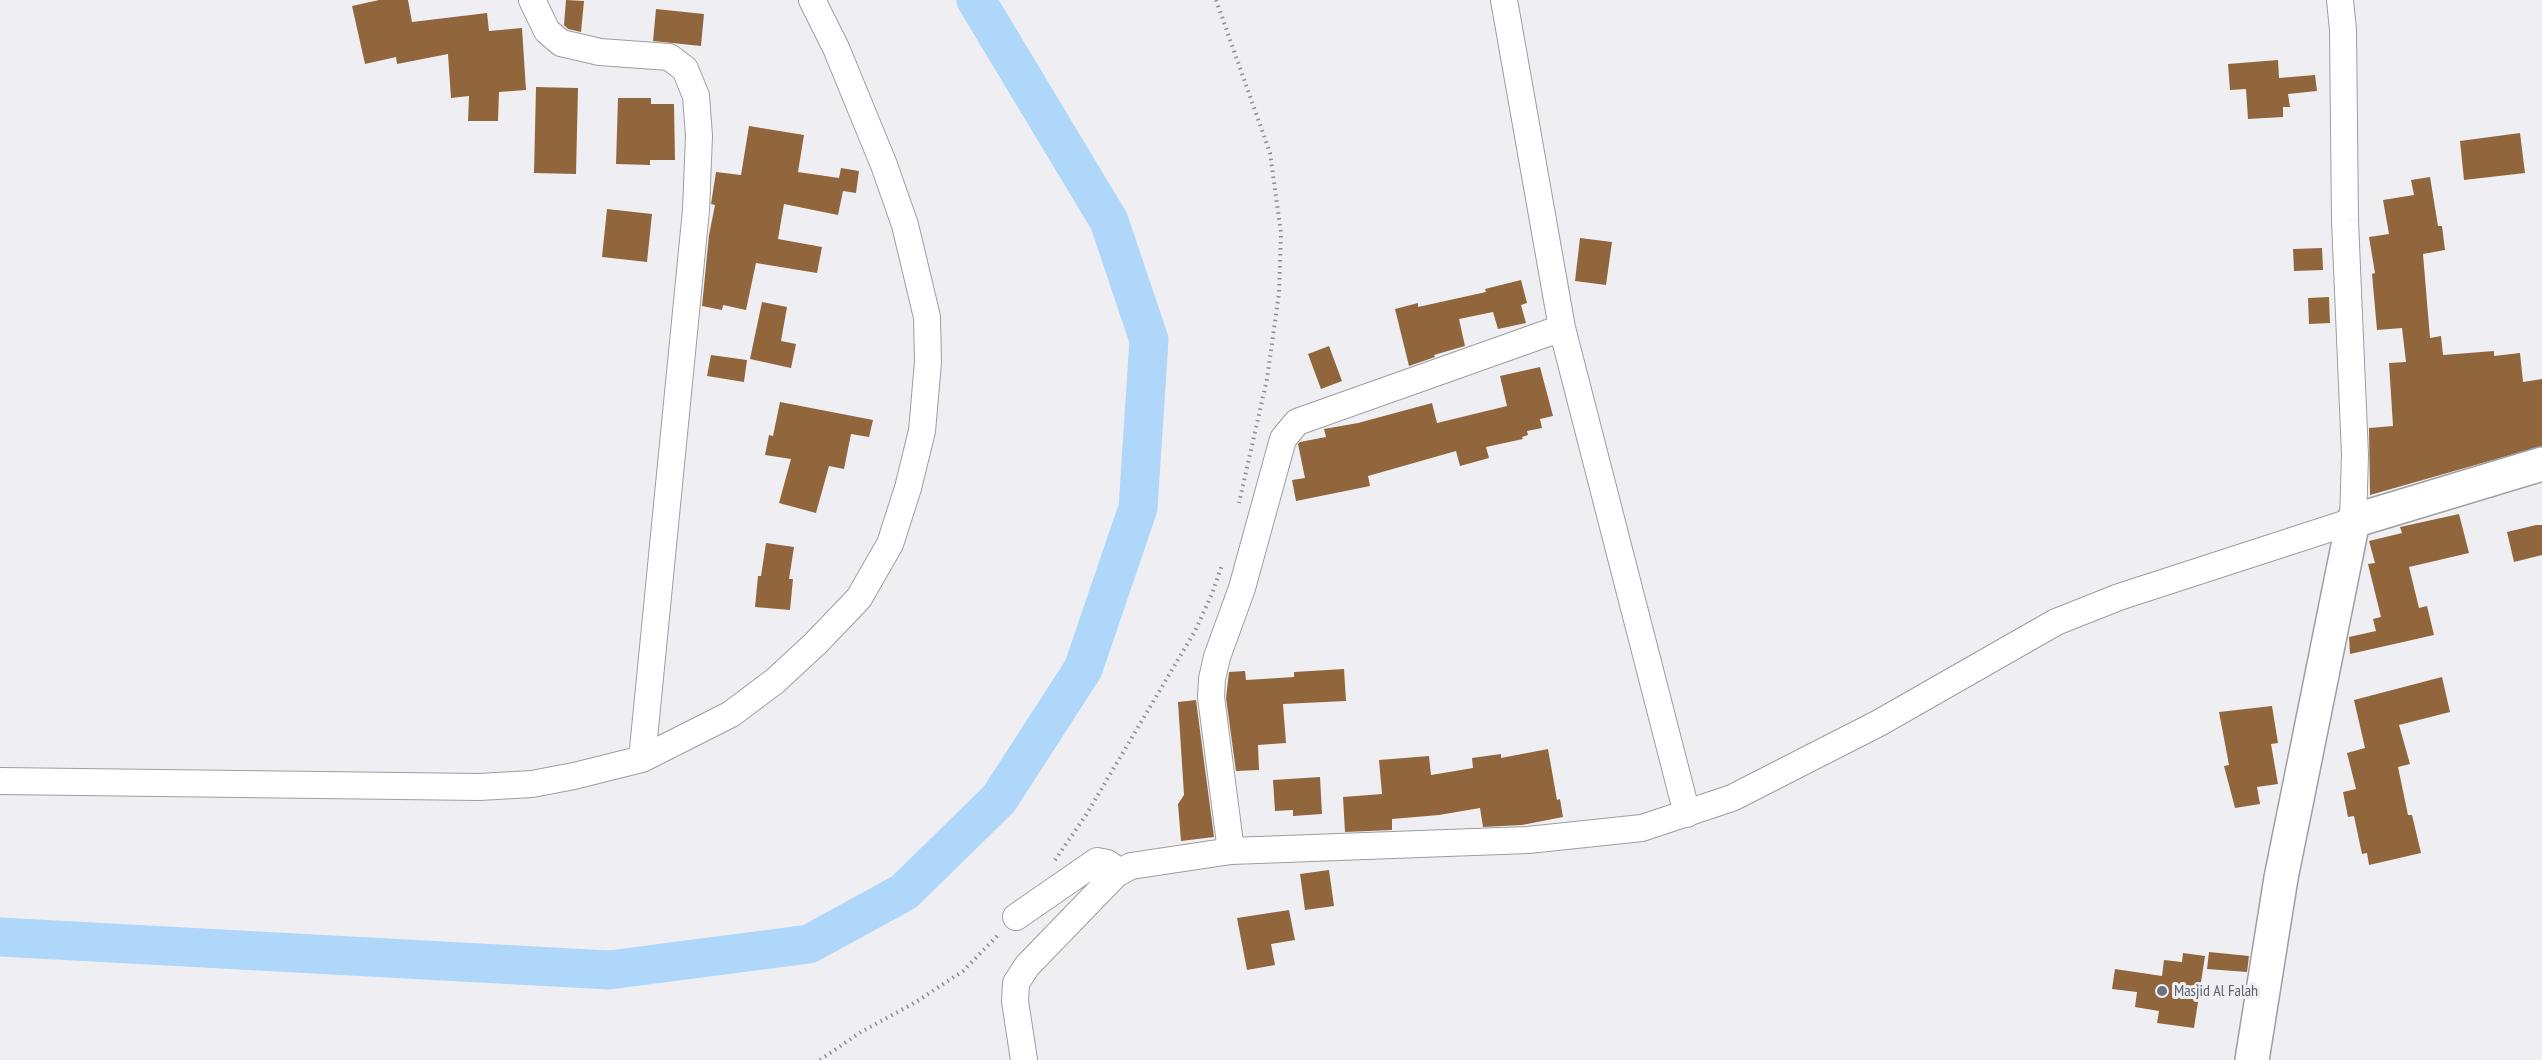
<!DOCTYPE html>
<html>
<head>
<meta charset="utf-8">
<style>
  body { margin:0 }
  canvas { display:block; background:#efeff3 }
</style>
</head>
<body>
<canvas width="2542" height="1060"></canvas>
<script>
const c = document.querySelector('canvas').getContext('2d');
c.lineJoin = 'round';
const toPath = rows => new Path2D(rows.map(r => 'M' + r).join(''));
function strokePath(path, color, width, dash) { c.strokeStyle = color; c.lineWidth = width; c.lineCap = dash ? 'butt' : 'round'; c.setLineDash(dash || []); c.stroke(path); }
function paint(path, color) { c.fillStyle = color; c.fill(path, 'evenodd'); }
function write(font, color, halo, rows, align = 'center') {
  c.font = font + ' "PT Sans Narrow",sans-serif'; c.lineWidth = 6; c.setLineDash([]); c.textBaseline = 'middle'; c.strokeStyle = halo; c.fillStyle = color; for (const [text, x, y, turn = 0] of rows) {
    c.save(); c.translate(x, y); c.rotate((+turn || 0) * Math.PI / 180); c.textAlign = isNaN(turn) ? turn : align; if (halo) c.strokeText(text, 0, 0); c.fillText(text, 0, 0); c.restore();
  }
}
const river = toPath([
  [0,937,609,970,809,944,904,892,999,799,1083,669,1138,508,1149,340,1109,221,976,0]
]);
const building = toPath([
  [379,0,408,0,412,22,487,13,489,31,522,28,526,90,499,92,498,121,468,121,469,96,451,98,448,54,397,64,396,57,365,64,352,6],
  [566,0,584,1,581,32,568,29,564,25],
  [656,9,704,14,701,46,653,41],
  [2278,60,2279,78,2315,75,2317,91,2288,94,2290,107,2283,107,2283,117,2248,119,2246,89,2230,90,2228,64],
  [536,87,578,88,576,174,534,173],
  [618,98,651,98,651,104,674,104,675,160,650,160,650,165,616,164],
  [749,126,804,135,798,172,839,178,841,168,859,171,856,193,843,191,838,215,784,204,778,239,822,247,817,273,756,263,746,310,723,305,722,310,702,306,709,235,715,205,711,204,716,172,741,175],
  [2520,133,2525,173,2464,180,2460,141],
  [2430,177,2438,226,2442,226,2445,250,2423,254,2430,338,2441,336,2443,355,2494,351,2494,356,2520,353,2523,382,2542,379,2542,446,2370,495,2369,428,2393,426,2389,363,2406,362,2402,328,2377,330,2372,274,2375,273,2369,237,2389,234,2383,200,2414,195,2411,180],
  [607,209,652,214,647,262,602,257],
  [1580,238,1612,242,1606,285,1575,281],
  [2322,248,2323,270,2294,271,2293,249],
  [1521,280,1527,303,1521,305,1526,323,1498,329,1493,312,1459,319,1465,346,1434,355,1435,357,1409,366,1395,309,1418,303,1418,307,1486,292,1485,289],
  [2329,297,2330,323,2309,324,2308,298],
  [762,302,787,307,781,341,796,344,791,368,750,359],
  [1329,346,1342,381,1321,389,1308,354],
  [711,355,747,360,744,382,707,376],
  [1540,367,1553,416,1540,419,1542,428,1527,431,1528,435,1522,437,1523,439,1486,447,1489,458,1460,466,1456,451,1368,476,1370,486,1296,501,1292,480,1305,478,1298,444,1300,442,1326,437,1324,429,1358,423,1432,403,1437,423,1507,406,1500,376],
  [780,402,873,420,869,437,851,434,844,469,829,466,816,513,779,503,791,459,765,455,769,435,773,436],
  [2459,514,2469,553,2409,567,2419,608,2427,606,2434,635,2350,654,2349,637,2376,631,2373,619,2381,617,2368,564,2375,563,2369,541,2402,533,2400,527],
  [2536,525,2542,525,2542,555,2514,562,2507,532],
  [766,543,794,547,789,579,793,579,790,610,755,607,758,576,761,576],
  [1344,669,1346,701,1283,704,1286,743,1258,745,1259,770,1236,771,1226,698,1229,672,1245,671,1246,680,1294,677,1294,672],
  [2442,677,2450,712,2399,725,2410,764,2398,767,2408,815,2412,815,2421,853,2369,865,2367,853,2362,854,2354,816,2348,817,2343,792,2356,789,2347,753,2365,748,2354,700],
  [1196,700,1214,837,1181,841,1178,804,1184,795,1178,702],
  [2272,706,2278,743,2271,744,2278,784,2257,787,2260,804,2235,808,2224,766,2229,765,2219,712],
  [1548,749,1557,800,1560,799,1563,817,1522,825,1483,827,1480,808,1439,815,1392,819,1392,830,1345,832,1343,797,1382,794,1379,760,1429,756,1431,775,1473,768,1472,758,1501,754,1501,758],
  [1320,777,1322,814,1293,816,1293,810,1275,811,1273,780],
  [1329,870,1334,906,1305,910,1300,874],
  [1289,910,1295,940,1271,944,1275,965,1247,970,1237,918],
  [2209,952,2249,956,2247,972,2207,969],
  [2183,953,2205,956,2194,1028,2157,1023,2159,1011,2135,1007,2137,992,2112,989,2115,969,2162,976,2164,960,2182,962]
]);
const path = toPath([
  [1216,0,1270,153,1281,233,1279,293,1267,379,1239,503],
  [1055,860,1086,815,1195,631,1211,596,1222,565],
  [820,1060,861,1032,916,1002,963,971,1000,933]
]);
const minor = toPath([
  [532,0,547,31,561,43,600,52,669,57,685,69,696,96,699,136,696,210,642,759],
  [1504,0,1562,328,1687,814],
  [0,781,479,787,532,784,574,776,642,759,731,714,775,681,816,643,859,598,890,544,908,488,922,431,928,362,927,317,905,225,884,165,836,48,812,0],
  [1231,851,1211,697,1212,679,1217,657,1242,588,1283,439,1297,422,1562,328],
  [1016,917,1097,861,1107,863,1113,867,1116,874],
  [1024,1060,1015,1001,1016,983,1027,966,1116,874,1131,866,1231,851,1528,840,1642,828,1732,798,1879,723,2056,622,2119,597,2353,521,2355,455,2345,221,2343,30,2340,0]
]);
const tertiary = toPath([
  [2252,1060,2281,878,2353,521,2542,464]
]);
const markers = [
  [2162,991,6,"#6b7280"]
];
const worshipNames = [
  ["Masjid Al Falah",2174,991]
];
strokePath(river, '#afd7fa', 39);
paint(building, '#92663c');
strokePath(minor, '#9e9ea1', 28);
strokePath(tertiary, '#9e9ea1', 36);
strokePath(path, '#8e8e91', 4, [1.5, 4.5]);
strokePath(minor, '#fff', 26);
strokePath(tertiary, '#fff', 33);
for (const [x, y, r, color] of markers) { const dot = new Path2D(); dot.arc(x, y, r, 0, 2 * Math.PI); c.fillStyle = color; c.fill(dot); strokePath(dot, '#efeff3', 2); }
write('16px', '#5b616d', '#efeff3', worshipNames, 'left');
</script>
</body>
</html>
